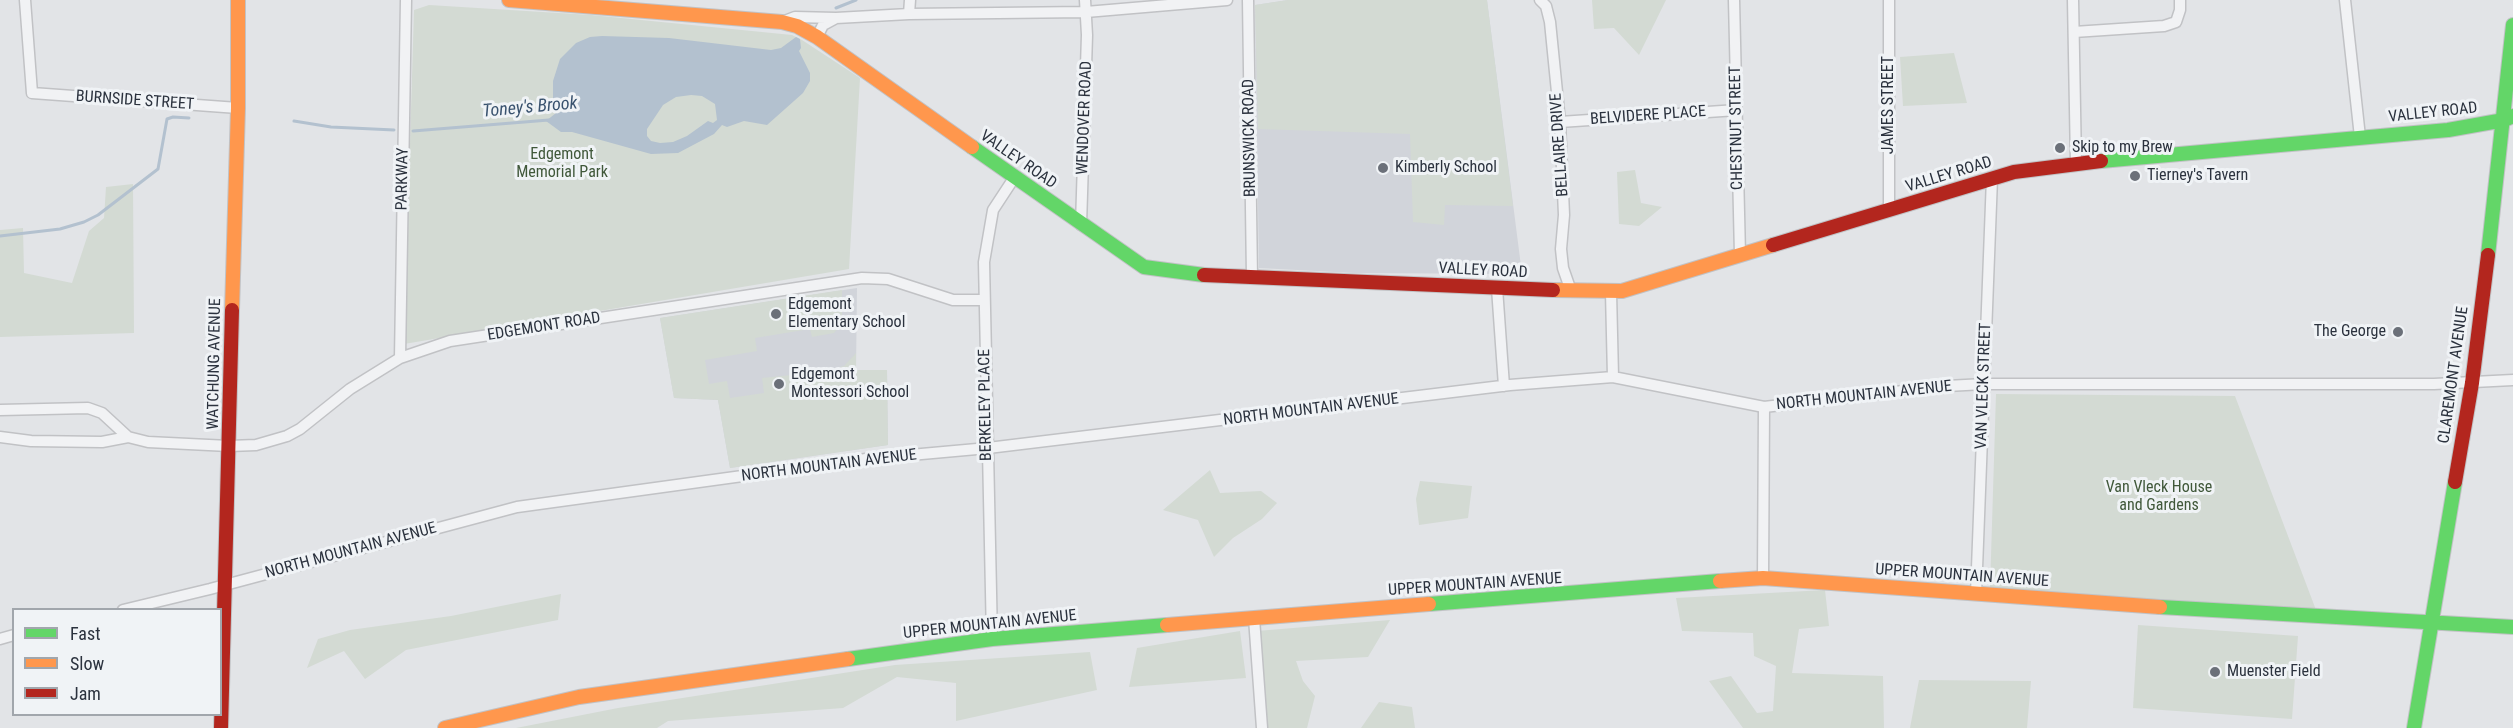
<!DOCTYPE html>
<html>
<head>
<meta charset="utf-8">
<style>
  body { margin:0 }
  #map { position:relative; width:2513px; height:728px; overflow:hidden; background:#e2e4e7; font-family:"Roboto Condensed",sans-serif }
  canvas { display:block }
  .legend { position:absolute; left:12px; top:608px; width:210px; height:108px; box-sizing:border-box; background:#f0f3f6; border:2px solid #a1a6ac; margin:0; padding:8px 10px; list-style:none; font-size:18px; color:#2b323e }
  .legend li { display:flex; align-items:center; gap:12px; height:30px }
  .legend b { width:30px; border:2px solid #a1a6ac }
</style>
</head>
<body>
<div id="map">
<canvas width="2513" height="728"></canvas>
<ul class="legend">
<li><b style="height:8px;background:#63d668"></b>Fast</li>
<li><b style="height:8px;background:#ff974d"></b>Slow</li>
<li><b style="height:8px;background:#b3261e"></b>Jam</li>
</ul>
</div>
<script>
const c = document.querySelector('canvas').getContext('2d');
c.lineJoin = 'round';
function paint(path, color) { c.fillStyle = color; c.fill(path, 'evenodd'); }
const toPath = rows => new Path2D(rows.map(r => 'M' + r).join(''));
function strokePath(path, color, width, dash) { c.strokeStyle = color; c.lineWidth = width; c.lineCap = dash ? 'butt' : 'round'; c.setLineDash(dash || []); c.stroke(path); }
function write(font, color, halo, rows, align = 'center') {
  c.font = font + ' "Roboto Condensed",sans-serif'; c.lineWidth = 6; c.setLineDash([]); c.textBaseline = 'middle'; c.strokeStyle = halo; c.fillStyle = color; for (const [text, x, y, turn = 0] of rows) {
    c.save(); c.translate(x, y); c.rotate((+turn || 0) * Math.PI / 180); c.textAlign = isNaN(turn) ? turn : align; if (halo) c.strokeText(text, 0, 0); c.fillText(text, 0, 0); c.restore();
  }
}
const built = toPath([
  [1288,0,1487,0,1522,274,1354,273,1259,268,1255,5],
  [857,288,856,370,887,370,888,445,730,468,718,400,674,398,660,318]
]);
const green = toPath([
  [1288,0,1487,0,1513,206,1445,205,1444,225,1413,222,1410,134,1258,129,1255,5],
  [1592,0,1666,0,1639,55,1614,28,1594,29],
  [429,5,591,15,792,35,802,40,860,78,849,269,404,344,414,10],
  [1954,53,1967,103,1903,106,1900,57],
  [1635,170,1641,203,1662,207,1639,226,1619,224,1617,172],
  [133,184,134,333,0,337,0,230,23,228,24,273,72,283,89,231,104,218,106,187],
  [842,290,842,324,834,333,812,337,810,329,755,338,757,351,705,360,709,384,727,381,730,398,764,393,762,378,820,372,844,366,856,353,856,370,887,370,888,445,730,468,718,400,674,398,660,318],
  [1996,394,2235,396,2316,610,1990,589],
  [1210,470,1220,493,1261,491,1277,503,1262,519,1233,538,1214,557,1198,520,1163,510],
  [1420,481,1472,486,1468,518,1419,525,1416,499],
  [1825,590,1829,626,1799,629,1792,673,1883,676,1884,728,1743,728,1709,681,1731,676,1757,713,1773,711,1776,666,1754,656,1753,633,1682,631,1676,598],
  [561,594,558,620,406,650,365,679,344,651,307,668,318,639,350,630,451,616],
  [1390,620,1368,657,1296,661,1303,681,1315,696,1307,728,1268,728,1257,631],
  [2138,625,2298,636,2292,719,2133,708],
  [1240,631,1246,678,1129,687,1137,648],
  [1090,652,1097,690,956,721,956,683,897,677,843,708,668,721,657,728,516,728,618,708,895,665],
  [1919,680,2031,681,2027,728,1910,728],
  [1379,702,1412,707,1415,728,1361,728]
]);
const water = toPath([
  [602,36,669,38,771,50,781,48,796,37,800,39,801,48,799,51,810,73,810,81,803,93,767,125,744,121,727,127,722,125,714,134,678,153,651,154,572,132,561,132,546,121,556,113,553,100,553,81,560,59,576,43,590,37],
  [691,95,702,96,715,104,717,120,713,123,708,121,687,136,673,142,660,143,651,141,647,136,647,129,663,105,676,97]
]);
const stream = toPath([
  [836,8,856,0],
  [294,121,331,127,394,130],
  [413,131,549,120],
  [0,236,60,229,84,222,98,215,158,169,167,119,173,117,189,118]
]);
const street = toPath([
  [25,0,32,93,238,108],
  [1248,0,1252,277],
  [1540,0,1546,6,1550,22,1560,122,1564,215,1561,249,1563,268,1571,291],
  [1734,0,1740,255],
  [1889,0,1889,211],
  [2073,0,2076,163],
  [2345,0,2360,137],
  [909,14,910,0],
  [782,22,795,17,836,18,909,14,1086,12,1227,0],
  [2074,32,2164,26,2176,22,2180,10,2180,0],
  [817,37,823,25,836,18],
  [1560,122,1737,110],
  [1081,225,1087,35,1085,0],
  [1497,288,1504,386],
  [1611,292,1613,377],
  [400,358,406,0],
  [0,410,88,408,102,413,128,437],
  [0,437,31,441,102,442,128,437,148,442,229,446,256,445,287,436,300,429,350,389,400,358,450,341,862,278,888,279,953,300,984,300],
  [1763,578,1764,407],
  [1976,594,1992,178],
  [123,610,210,589,517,507,866,459,988,448,1510,385,1613,377,1764,407,1947,386,1984,384,2434,384,2513,380],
  [1254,618,1262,728],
  [0,639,14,635],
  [992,639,984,262,993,210,1014,178]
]);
const fast = toPath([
  [972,147,1144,267,1204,275],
  [2101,161,2448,130,2504,120,2513,116],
  [2488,255,2513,25],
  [1429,604,1720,581],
  [2160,607,2513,627],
  [848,659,992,639,1167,625],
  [2414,728,2455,482]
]);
const slow = toPath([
  [509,0,782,22,797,26,817,37,972,147],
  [1553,290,1622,291,1773,245],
  [232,310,238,108,238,0],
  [1720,581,1763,578,2160,607],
  [1167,625,1429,604],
  [445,728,579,697,848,659]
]);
const jam = toPath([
  [1773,245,2014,172,2101,161],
  [1204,275,1553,290],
  [2455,482,2472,383,2488,255],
  [221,728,232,310]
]);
const markers = [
  [2060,148,6,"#6b7079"],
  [1383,168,6,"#6b7079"],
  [2135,176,6,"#6b7079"],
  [776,314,6,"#6b7079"],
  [2398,332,6,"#6b7079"],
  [779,384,6,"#6b7079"],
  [2215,672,6,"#6b7079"]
];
const streetNames = [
  ["BURNSIDE STREET",135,101,4],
  ["JAMES STREET",1889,105,-90],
  ["VALLEY ROAD",2433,113,-6],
  ["BELVIDERE PLACE",1648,116,-4],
  ["WENDOVER ROAD",1085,118,-88],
  ["CHESTNUT STREET",1737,128,-91],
  ["BRUNSWICK ROAD",1250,138,-91],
  ["BELLAIRE DRIVE",1560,145,-94],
  ["VALLEY ROAD",1018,160,35],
  ["VALLEY ROAD",1949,175,-17],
  ["PARKWAY",403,179,-89],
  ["VALLEY ROAD",1483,271,3],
  ["EDGEMONT ROAD",544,327,-9],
  ["WATCHUNG AVENUE",215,364,-89],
  ["CLAREMONT AVENUE",2454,375,-82],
  ["VAN VLECK STREET",1984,386,-88],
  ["NORTH MOUNTAIN AVENUE",1864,396,-6],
  ["BERKELEY PLACE",986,405,-91],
  ["NORTH MOUNTAIN AVENUE",1311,410,-7],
  ["NORTH MOUNTAIN AVENUE",829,466,-7],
  ["NORTH MOUNTAIN AVENUE",351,551,-15],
  ["UPPER MOUNTAIN AVENUE",1962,576,4],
  ["UPPER MOUNTAIN AVENUE",1475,585,-4],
  ["UPPER MOUNTAIN AVENUE",990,625,-6]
];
const poiNames = [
  ["Skip to my Brew",2072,148],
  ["Kimberly School",1395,168],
  ["Tierney's Tavern",2147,176],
  ["Edgemont",788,305],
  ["Elementary School",788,323],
  ["The George",2386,332,"right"],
  ["Edgemont",791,375],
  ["Montessori School",791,393],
  ["Muenster Field",2227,672]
];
const parkNames = [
  ["Edgemont",562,155],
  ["Memorial Park",562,173],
  ["Van Vleck House",2159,488],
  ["and Gardens",2159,506]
];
const waterNames = [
  ["Toney's Brook",530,108,-5]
];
paint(built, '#d1d4da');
paint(green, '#d3dad3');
paint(water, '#b3c1cf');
strokePath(stream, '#b3c1cf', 3);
strokePath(street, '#c1c2c5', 13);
strokePath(fast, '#c1c2c5', 16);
strokePath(slow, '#c1c2c5', 16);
strokePath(jam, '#c1c2c5', 16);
strokePath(street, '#f1f2f4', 10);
strokePath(fast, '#63d668', 14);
strokePath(slow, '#ff974d', 14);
strokePath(jam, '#b3261e', 14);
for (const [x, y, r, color] of markers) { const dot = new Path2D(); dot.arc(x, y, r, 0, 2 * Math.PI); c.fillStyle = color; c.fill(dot); strokePath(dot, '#f0f3f6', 2); }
write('16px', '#2b323e', '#f0f3f6', streetNames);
write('16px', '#2b323e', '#f0f3f6', poiNames, 'left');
write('16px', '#40583a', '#f0f3f6', parkNames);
write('italic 18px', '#39526e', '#f0f3f6', waterNames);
</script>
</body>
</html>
